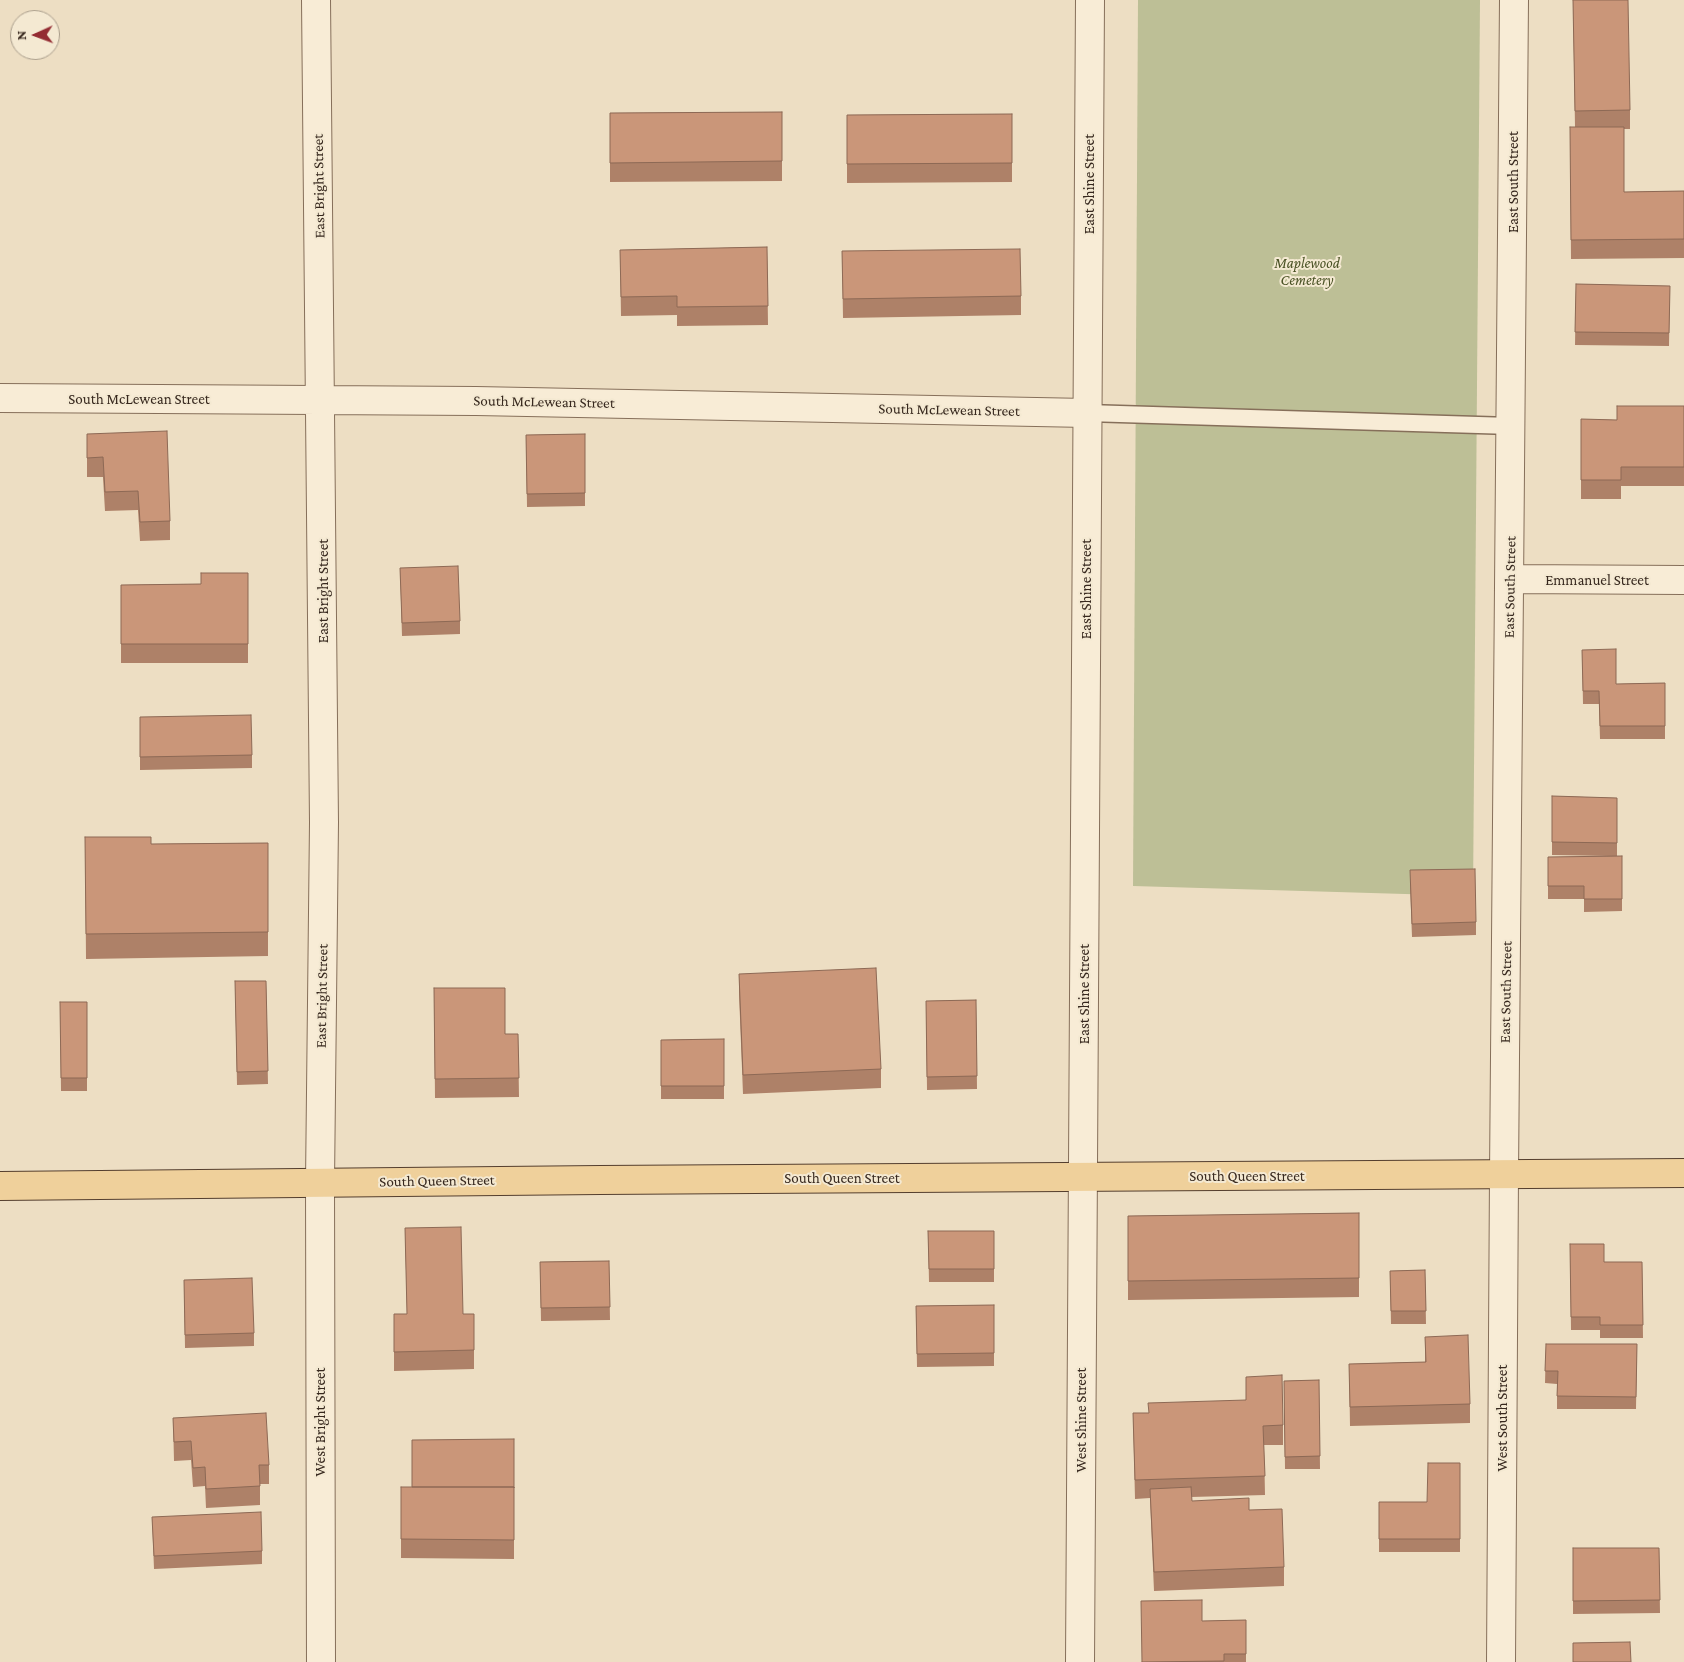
<!DOCTYPE html>
<html>
<head>
<meta charset="utf-8">
<style>
  body { margin:0 }
  #map { position:relative; width:1684px; height:1662px; overflow:hidden; background:#eddec3; font-family:"Crimson Pro",serif }
  canvas { display:block }
  .north { position:absolute; left:10px; top:10px; width:50px; height:50px; box-sizing:border-box; background:#f4e9d2; border:1px solid #a89c8a; border-radius:50%; rotate:268deg; font-size:14px; font-weight:700; line-height:20px; text-align:center; color:#37281e }
  .north::after { content:''; display:block; margin:auto; width:18px; height:22px; background:#942c32; clip-path:polygon(50% 0,100% 100%,50% 72%,0 100%) }
</style>
</head>
<body>
<div id="map">
<canvas width="1684" height="1662"></canvas>
<div class="north">N</div>
</div>
<script>
const c = document.querySelector('canvas').getContext('2d');
c.lineJoin = 'round';
function paint(path, color) { c.fillStyle = color; c.fill(path, 'evenodd'); }
const toPath = rows => new Path2D(rows.map(r => 'M' + r).join(''));
function strokePath(path, color, width, dash) { c.strokeStyle = color; c.lineWidth = width; c.lineCap = dash ? 'butt' : 'round'; c.setLineDash(dash || []); c.stroke(path); }
function write(font, color, halo, rows, align = 'center') {
  c.font = font + ' "Crimson Pro",serif'; c.lineWidth = 4; c.setLineDash([]); c.textBaseline = 'middle'; c.strokeStyle = halo; c.fillStyle = color; for (const [text, x, y, turn = 0] of rows) {
    c.save(); c.translate(x, y); c.rotate((+turn || 0) * Math.PI / 180); c.textAlign = isNaN(turn) ? turn : align; if (halo) c.strokeText(text, 0, 0); c.fillText(text, 0, 0); c.restore();
  }
}
const cemetery = toPath([
  [1138,0,1480,0,1473,896,1133,886]
]);
const lane = toPath([
  [1087,413,1511,426]
]);
const street = toPath([
  [316,0,324,822,320,1182,321,1662],
  [0,398,476,401,1087,413],
  [1510,579,1684,580],
  [1080,1662,1090,0],
  [1501,1662,1504,1174,1514,0]
]);
const primary = toPath([
  [0,1186,600,1180,1684,1173]
]);
const wall = toPath([
  [1573,0,1630,110,1630,129,1624,129,1624,192,1684,191,1684,258,1571,259,1570,127,1575,127],
  [782,112,782,181,610,182,610,113],
  [1012,114,1012,182,847,183,847,115],
  [767,247,768,325,677,326,677,315,621,316,620,250],
  [842,251,1021,296,1021,315,843,318],
  [1576,284,1670,286,1669,346,1575,345],
  [1684,406,1684,486,1621,486,1621,499,1581,499,1581,419,1617,420],
  [87,434,170,521,170,540,140,541,138,510,105,511,103,477,87,477],
  [585,434,585,506,527,507,526,435],
  [400,568,460,621,460,634,402,636],
  [248,573,248,663,121,663,121,585,201,584],
  [1582,650,1616,684,1665,683,1665,739,1600,739,1599,704,1583,704],
  [140,717,252,755,252,768,140,770],
  [1552,796,1617,798,1617,856,1622,856,1622,911,1584,912,1584,899,1548,899,1548,857,1608,856,1552,855],
  [85,837,151,844,268,843,268,956,86,959],
  [1410,883,1476,922,1476,935,1412,937],
  [739,974,881,1069,881,1088,743,1094,739,993],
  [235,981,266,981,268,1084,237,1085],
  [434,988,505,1034,518,1034,519,1097,435,1098],
  [976,1000,977,1089,927,1090,926,1001],
  [60,1002,87,1002,87,1091,61,1091],
  [724,1039,724,1099,661,1099,661,1040],
  [1359,1213,1359,1297,1128,1300,1128,1216],
  [405,1228,463,1314,474,1314,474,1369,394,1371,394,1314,407,1314],
  [928,1231,994,1231,994,1282,929,1282],
  [1570,1244,1604,1262,1642,1262,1643,1338,1600,1338,1600,1330,1571,1330],
  [609,1261,610,1320,541,1321,540,1262],
  [1425,1270,1426,1324,1391,1324,1390,1271],
  [184,1280,254,1333,254,1346,185,1348],
  [994,1305,994,1366,917,1367,916,1306],
  [1425,1337,1470,1404,1470,1423,1350,1426,1349,1364,1425,1362],
  [1546,1344,1637,1344,1636,1409,1557,1409,1557,1384,1545,1383],
  [1319,1380,1320,1469,1285,1469,1284,1381],
  [1133,1413,1283,1425,1283,1445,1264,1445,1265,1495,1191,1497,1192,1501,1249,1510,1284,1567,1284,1586,1154,1591,1150,1498,1135,1499],
  [173,1418,269,1465,269,1484,260,1484,260,1505,206,1508,205,1486,193,1487,191,1460,174,1461],
  [514,1439,514,1559,401,1558,401,1487,412,1487],
  [1460,1463,1460,1552,1379,1552,1379,1502,1427,1502],
  [152,1517,262,1551,262,1564,154,1569],
  [1573,1548,1659,1548,1660,1613,1573,1614],
  [1246,1620,1246,1662,1141,1662,1202,1621]
]);
const building = toPath([
  [1573,0,1628,0,1630,110,1575,111,1573,0],
  [782,112,782,161,610,163,610,113,782,112],
  [1012,114,1012,163,847,164,847,115,1012,114],
  [1570,127,1624,127,1624,192,1684,191,1684,239,1571,240,1570,127],
  [767,247,768,306,677,307,677,296,621,297,620,250,767,247],
  [1020,249,1021,296,843,299,842,251,1020,249],
  [1576,284,1670,286,1669,333,1575,332,1576,284],
  [1617,406,1684,406,1684,467,1621,467,1621,480,1581,480,1581,419,1617,420,1617,406],
  [167,431,170,521,140,522,138,491,105,492,103,457,87,458,87,434,167,431],
  [585,434,585,493,527,494,526,435,585,434],
  [458,566,460,621,402,623,400,568,458,566],
  [201,573,248,573,248,644,121,644,121,585,201,584,201,573],
  [1616,649,1616,684,1665,683,1665,726,1600,726,1599,691,1583,691,1582,650,1616,649],
  [251,715,252,755,140,757,140,717,251,715],
  [1552,796,1617,798,1617,843,1552,842,1552,796],
  [85,837,151,837,151,844,268,843,268,932,86,934,85,837],
  [1622,856,1622,899,1584,899,1584,886,1548,886,1548,857,1622,856],
  [1475,869,1476,922,1412,924,1410,870,1475,869],
  [876,968,881,1069,743,1075,739,974,876,968],
  [235,981,266,981,268,1071,237,1072,235,981],
  [434,988,505,988,505,1034,518,1034,519,1078,435,1079,434,988],
  [976,1000,977,1076,927,1077,926,1001,976,1000],
  [60,1002,87,1002,87,1078,61,1078,60,1002],
  [724,1039,724,1086,661,1086,661,1040,724,1039],
  [1359,1213,1359,1278,1128,1281,1128,1216,1359,1213],
  [461,1227,463,1314,474,1314,474,1350,394,1352,394,1314,407,1314,405,1228,461,1227],
  [928,1231,994,1231,994,1269,929,1269,928,1231],
  [1570,1244,1604,1244,1604,1262,1642,1262,1643,1325,1600,1325,1600,1317,1571,1317,1570,1244],
  [609,1261,610,1307,541,1308,540,1262,609,1261],
  [1425,1270,1426,1311,1391,1311,1390,1271,1425,1270],
  [252,1278,254,1333,185,1335,184,1280,252,1278],
  [994,1305,994,1353,917,1354,916,1306,994,1305],
  [1468,1335,1470,1404,1350,1407,1349,1364,1426,1362,1425,1337,1468,1335],
  [1546,1344,1637,1344,1636,1397,1557,1396,1558,1371,1545,1371,1546,1344],
  [1282,1375,1283,1425,1263,1426,1265,1476,1135,1480,1133,1413,1149,1413,1148,1403,1246,1400,1246,1377,1282,1375],
  [1319,1380,1320,1456,1285,1457,1284,1381,1319,1380],
  [266,1413,269,1465,259,1465,260,1486,206,1489,205,1467,193,1468,191,1441,174,1442,173,1418,266,1413],
  [514,1439,514,1488,514,1487,412,1487,412,1440,514,1439],
  [1428,1463,1460,1463,1460,1539,1379,1539,1379,1502,1427,1502,1428,1463],
  [401,1487,514,1487,514,1540,401,1539,401,1487],
  [1191,1487,1192,1501,1249,1498,1249,1510,1282,1509,1284,1567,1154,1572,1150,1489,1191,1487],
  [261,1512,262,1551,154,1556,152,1517,261,1512],
  [1573,1548,1659,1548,1660,1600,1573,1601,1573,1548],
  [1202,1600,1202,1621,1246,1620,1246,1654,1224,1654,1224,1661,1142,1662,1141,1601,1202,1600],
  [1630,1642,1631,1662,1573,1662,1573,1643,1630,1642]
]);
const streetNames = [
  ["East South Street",1513,182,-90],
  ["East Shine Street",1089,184,-90],
  ["East Bright Street",319,186,-91],
  ["South McLewean Street",139,399],
  ["South McLewean Street",544,402,1],
  ["South McLewean Street",949,410,1],
  ["Emmanuel Street",1597,580],
  ["East South Street",1510,587,-89],
  ["East Shine Street",1086,589,-90],
  ["East Bright Street",323,591,-90],
  ["East South Street",1506,992,-89],
  ["East Shine Street",1084,994,-90],
  ["East Bright Street",322,996,-89],
  ["South Queen Street",1247,1176],
  ["South Queen Street",842,1178],
  ["South Queen Street",437,1181,-1],
  ["West South Street",1502,1418,-90],
  ["West Shine Street",1081,1420,-90],
  ["West Bright Street",320,1422,-90]
];
const parkNames = [
  ["Maplewood",1307,263],
  ["Cemetery",1307,280]
];
paint(cemetery, '#bdbf96');
strokePath(lane, '#866f5a', 19);
strokePath(street, '#866f5a', 30);
strokePath(primary, '#543e2e', 30);
strokePath(lane, '#f8ecd6', 16);
strokePath(street, '#f8ecd6', 28);
strokePath(primary, '#efd09b', 28);
paint(wall, '#ae8168');
paint(building, '#ca9679');
strokePath(building, '#8d6955', 1);
write('15px', '#37281e', '#f4e9d2', streetNames);
write('italic 15px', '#4a5225', '#f4e9d2', parkNames);
</script>
</body>
</html>
